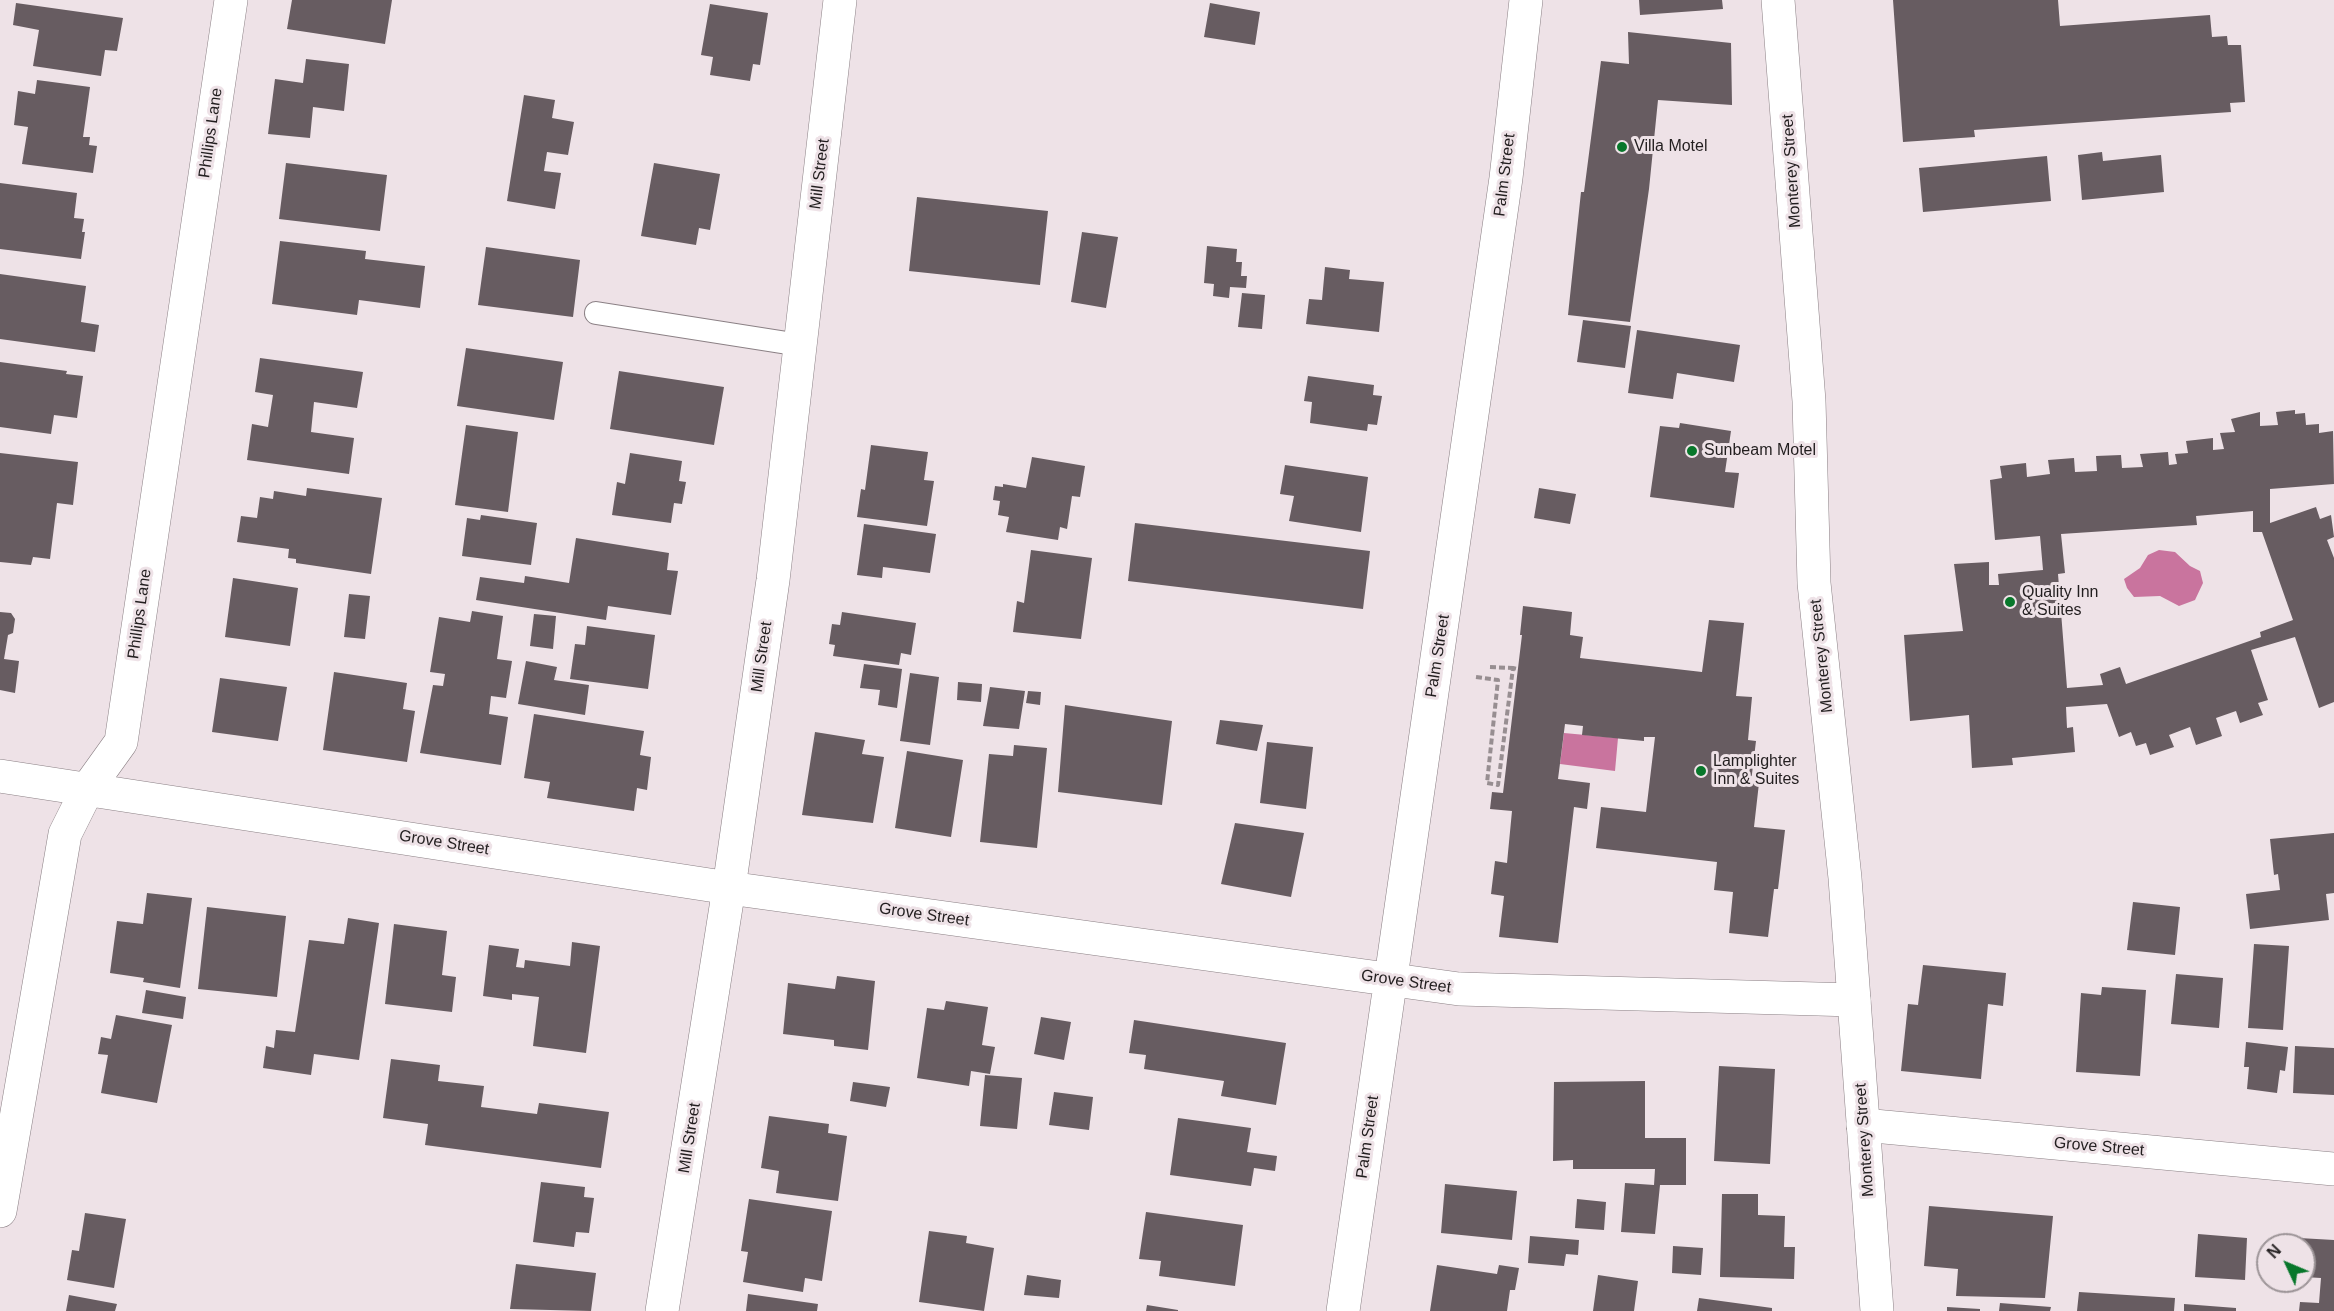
<!DOCTYPE html>
<html>
<head>
<meta charset="utf-8">
<style>
  body { margin:0 }
  #map { position:relative; width:2334px; height:1311px; overflow:hidden; background:#eee2e7; font-family:Helvetica,sans-serif }
  canvas { display:block }
  .north { position:absolute; left:2256px; top:1233px; width:60px; height:60px; box-sizing:border-box; background:#eee2e7; border:2px solid #9c9497; border-radius:50%; rotate:314deg; font-size:16px; font-weight:700; line-height:24px; text-align:center; color:#221e1f }
  .north::after { content:''; display:block; margin:auto; width:21px; height:27px; background:#08772b; clip-path:polygon(50% 0,100% 100%,50% 72%,0 100%) }
</style>
</head>
<body>
<div id="map">
<canvas width="2334" height="1311"></canvas>
<div class="north">N</div>
</div>
<script>
const c = document.querySelector('canvas').getContext('2d');
c.lineJoin = 'round';
function paint(path, color) { c.fillStyle = color; c.fill(path, 'evenodd'); }
const toPath = rows => new Path2D(rows.map(r => 'M' + r).join(''));
function strokePath(path, color, width, dash) { c.strokeStyle = color; c.lineWidth = width; c.lineCap = dash ? 'butt' : 'round'; c.setLineDash(dash || []); c.stroke(path); }
function write(font, color, halo, rows, align = 'center') {
  c.font = font + ' Helvetica,sans-serif'; c.lineWidth = 6; c.setLineDash([]); c.textBaseline = 'middle'; c.strokeStyle = halo; c.fillStyle = color; for (const [text, x, y, turn = 0] of rows) {
    c.save(); c.translate(x, y); c.rotate((+turn || 0) * Math.PI / 180); c.textAlign = isNaN(turn) ? turn : align; if (halo) c.strokeText(text, 0, 0); c.fillText(text, 0, 0); c.restore();
  }
}
const water = toPath([
  [2159,550,2175,552,2190,566,2200,571,2203,583,2195,600,2179,606,2160,596,2134,597,2127,588,2124,579,2140,568,2148,555],
  [1564,733,1618,738,1615,771,1560,764]
]);
const building = toPath([
  [292,0,392,0,385,44,287,29],
  [1639,0,1722,0,1723,9,1640,15],
  [1893,0,2058,0,2060,26,2210,15,2212,37,2227,36,2228,45,2241,45,2245,102,2230,103,2231,112,1974,130,1975,137,1903,142],
  [16,3,123,18,117,51,105,50,101,76,33,66,39,30,13,25],
  [1210,3,1260,12,1255,45,1204,37],
  [710,4,768,13,760,65,753,64,750,81,710,75,713,57,701,55],
  [1628,32,1731,43,1732,105,1658,100,1649,189,1630,322,1568,315,1581,192,1584,192,1601,61,1629,64],
  [306,59,349,64,344,111,313,107,310,138,268,134,275,79,303,83],
  [37,80,90,87,83,137,90,137,89,145,97,146,93,173,22,164,28,127,14,125,18,91,35,94],
  [524,95,555,100,552,118,574,122,568,155,547,152,544,171,561,173,555,209,507,201],
  [2102,152,2103,161,2161,155,2164,192,2082,200,2078,155],
  [2047,156,2051,201,1923,212,1919,168],
  [286,163,387,175,380,231,279,219],
  [654,163,720,174,710,230,699,228,696,245,641,236],
  [0,183,77,193,74,218,84,219,82,232,85,232,81,259,0,249],
  [917,197,1048,211,1040,285,909,271],
  [1082,232,1118,237,1106,308,1071,302],
  [280,241,366,251,365,259,425,266,420,308,359,300,357,315,272,304],
  [1207,246,1237,249,1236,262,1242,262,1241,276,1247,276,1246,288,1230,287,1229,298,1213,296,1214,284,1204,283],
  [486,247,580,260,573,317,478,305],
  [1325,267,1350,270,1349,279,1384,282,1379,332,1306,324,1309,299,1322,300],
  [0,274,86,286,81,322,99,325,95,352,0,339],
  [1242,293,1265,295,1262,329,1238,327],
  [1583,320,1631,326,1625,368,1577,362],
  [1637,330,1740,345,1734,382,1677,373,1673,399,1628,393],
  [466,348,563,362,554,420,457,406],
  [260,358,363,372,357,408,314,402,311,432,354,438,349,474,247,460,252,424,268,427,273,395,255,392],
  [0,362,67,371,66,374,83,376,77,418,54,415,51,434,0,427],
  [619,371,724,387,714,445,610,429],
  [1308,376,1374,385,1373,395,1382,396,1377,425,1368,424,1367,431,1310,423,1312,402,1304,401],
  [2295,410,2295,414,2305,413,2306,425,2319,424,2319,433,2333,431,2334,484,2270,489,2270,523,2316,507,2320,519,2331,515,2334,537,2327,540,2334,558,2334,702,2319,708,2295,637,2251,650,2268,700,2258,703,2263,715,2240,723,2236,711,2216,718,2222,736,2196,745,2190,727,2169,735,2174,747,2150,755,2146,743,2136,746,2131,732,2119,737,2107,704,2066,707,2067,728,2073,727,2075,752,2012,758,2013,765,1972,768,1969,715,1910,721,1904,635,1963,631,1954,564,1989,562,1989,585,1999,585,1998,574,2043,570,2040,536,1995,540,1990,480,2002,478,2000,466,2026,463,2027,477,2050,474,2048,460,2074,458,2075,472,2097,471,2096,456,2121,455,2122,468,2143,467,2140,454,2168,452,2169,465,2177,464,2175,454,2188,453,2186,441,2213,438,2213,450,2224,449,2220,433,2235,432,2231,419,2260,412,2260,426,2278,425,2276,412],
  [2253,511,2253,532,2262,532,2293,620,2260,632,2261,637,2126,684,2120,667,2100,674,2103,685,2067,688,2058,574,2065,573,2061,534,2197,525,2196,516],
  [1680,423,1731,431,1725,472,1739,473,1734,508,1650,497,1660,426,1679,428],
  [466,425,518,432,508,512,455,505],
  [871,445,928,452,924,480,934,481,927,526,857,517,861,489,865,490],
  [0,453,78,462,73,505,57,503,50,559,33,557,31,565,0,562],
  [630,453,682,461,679,481,686,482,682,504,674,503,671,523,612,515,617,482,625,484],
  [1032,457,1085,466,1080,497,1072,496,1067,529,1060,527,1058,540,1006,532,1009,517,998,515,1000,501,993,500,995,486,1003,487,1003,484,1026,488],
  [1285,465,1368,477,1361,532,1289,521,1294,496,1280,494],
  [307,488,382,498,371,574,296,563,296,559,288,558,289,549,237,542,241,516,257,518,260,497,273,499,274,491,306,496],
  [1539,488,1576,494,1570,524,1534,518],
  [481,515,537,523,531,565,462,556,467,518,480,520],
  [1135,523,1370,551,1363,609,1128,581],
  [864,524,936,534,930,573,883,567,882,578,857,575],
  [576,538,669,553,667,570,678,571,671,615,608,606,606,620,476,600,480,577,524,583,525,576,569,583],
  [1031,550,1092,558,1081,639,1013,632,1017,601,1024,603],
  [233,578,298,588,290,646,225,637],
  [349,594,370,596,365,639,344,637],
  [1523,606,1572,612,1570,635,1583,637,1580,658,1702,672,1709,620,1744,623,1736,696,1752,697,1748,740,1756,741,1751,782,1759,783,1754,827,1785,830,1778,889,1774,889,1768,937,1729,933,1733,892,1714,890,1717,862,1596,848,1601,807,1646,812,1655,737,1644,737,1644,741,1582,735,1583,726,1565,724,1558,779,1590,783,1587,809,1574,807,1558,943,1499,937,1504,896,1491,894,1495,861,1507,863,1512,811,1490,809,1492,792,1503,793,1522,635,1520,635],
  [472,611,503,616,497,659,512,661,506,698,491,696,489,714,508,717,501,765,420,753,433,685,443,686,445,674,430,672,439,617,470,622],
  [0,612,11,613,15,619,13,633,8,635,4,659,19,661,15,693,0,690],
  [842,612,916,623,911,655,901,653,899,665,833,656,835,645,829,644,832,624,840,625],
  [534,614,556,616,553,649,530,646],
  [587,626,655,635,648,689,570,679,575,644,585,645],
  [526,661,557,667,554,680,589,685,585,715,518,704],
  [864,664,902,669,897,708,878,705,880,690,860,688],
  [334,672,407,683,403,709,415,711,407,762,323,750],
  [910,673,939,677,930,745,900,741],
  [220,678,287,687,278,741,212,732],
  [958,682,982,684,981,702,957,700],
  [990,687,1025,691,1019,729,983,726],
  [1028,691,1041,692,1040,705,1026,703],
  [1065,705,1172,721,1162,805,1058,792],
  [534,714,644,731,640,755,651,757,647,790,637,788,634,811,547,798,550,782,524,778],
  [1220,720,1263,725,1257,751,1216,744],
  [815,732,865,740,862,754,884,757,873,823,802,815],
  [1267,742,1313,747,1306,809,1260,803],
  [1014,745,1047,748,1037,848,980,842,989,754,1013,756],
  [907,751,963,760,951,837,895,828],
  [1235,823,1304,833,1291,897,1221,884],
  [2334,833,2334,893,2326,894,2329,920,2250,929,2246,894,2280,890,2278,874,2274,875,2270,839],
  [147,893,192,898,180,988,143,982,144,978,110,973,117,921,143,924],
  [2133,902,2180,907,2175,955,2127,950],
  [207,907,286,916,277,997,198,989],
  [348,918,379,923,359,1060,314,1054,311,1075,263,1068,266,1046,274,1048,276,1030,295,1032,309,940,344,944],
  [394,924,447,931,442,975,456,977,452,1012,385,1004],
  [572,942,600,946,586,1053,533,1046,539,997,512,994,512,1000,483,996,489,945,519,949,516,967,524,968,525,960,570,966],
  [2254,944,2289,946,2283,1030,2248,1028],
  [1923,965,2006,973,2003,1006,1988,1004,1981,1079,1901,1071,1908,1004,1918,1005],
  [2176,974,2223,978,2219,1028,2171,1024],
  [837,976,875,981,868,1050,834,1046,834,1040,783,1034,788,983,835,989],
  [2102,987,2146,990,2140,1076,2076,1072,2081,993,2101,995],
  [146,990,186,997,183,1019,142,1013],
  [946,1001,988,1007,982,1045,995,1047,990,1074,971,1071,969,1086,917,1078,927,1008,944,1010],
  [116,1015,172,1025,157,1103,101,1093,108,1055,98,1054,101,1037,111,1039],
  [1041,1017,1071,1022,1064,1060,1034,1054],
  [1134,1020,1286,1043,1276,1105,1221,1096,1224,1081,1144,1069,1146,1055,1129,1053],
  [2246,1042,2288,1047,2285,1071,2280,1070,2277,1093,2247,1089,2249,1067,2244,1067],
  [2295,1046,2334,1048,2334,1095,2293,1093],
  [391,1059,440,1065,438,1081,484,1086,481,1107,537,1114,539,1103,609,1112,601,1168,425,1145,428,1124,383,1118],
  [1719,1066,1775,1069,1770,1164,1714,1161],
  [985,1075,1022,1078,1017,1129,980,1126],
  [1645,1081,1645,1138,1686,1138,1686,1185,1660,1185,1655,1234,1621,1232,1625,1183,1654,1185,1655,1169,1573,1169,1573,1160,1553,1161,1554,1082],
  [853,1082,890,1087,886,1107,850,1101],
  [1054,1092,1093,1097,1089,1130,1049,1125],
  [769,1116,829,1124,828,1133,847,1136,838,1201,776,1193,779,1171,761,1168],
  [1178,1118,1251,1128,1247,1152,1277,1156,1275,1171,1254,1168,1251,1186,1170,1175],
  [541,1182,585,1187,584,1197,594,1198,589,1233,576,1232,574,1247,533,1242],
  [1445,1184,1517,1191,1512,1240,1441,1233],
  [1722,1194,1758,1194,1758,1215,1785,1216,1784,1247,1795,1247,1794,1279,1720,1277],
  [749,1199,832,1211,822,1281,805,1278,803,1292,743,1282,748,1252,741,1251],
  [1577,1199,1606,1202,1604,1230,1575,1228],
  [1929,1206,2053,1216,2045,1298,1956,1296,1958,1269,1924,1266],
  [1146,1212,1243,1225,1235,1286,1159,1276,1161,1261,1139,1259],
  [85,1213,126,1219,114,1288,67,1280,72,1250,79,1251],
  [929,1231,967,1236,966,1243,994,1248,984,1311,919,1302],
  [2198,1234,2247,1238,2245,1280,2195,1277],
  [1530,1236,1579,1240,1578,1255,1566,1254,1564,1266,1528,1263],
  [2299,1238,2334,1240,2334,1311,2299,1311,2300,1302,2319,1303,2321,1278,2304,1277,2304,1245,2298,1245],
  [1673,1246,1703,1248,1701,1275,1672,1273],
  [516,1264,596,1273,591,1311,510,1309],
  [1437,1265,1497,1274,1499,1265,1519,1268,1515,1290,1510,1290,1507,1311,1430,1311],
  [1027,1275,1061,1280,1059,1298,1024,1295],
  [1598,1275,1638,1281,1634,1311,1593,1311],
  [2079,1292,2175,1298,2174,1311,2077,1311],
  [748,1294,818,1304,817,1311,746,1311],
  [69,1295,117,1304,115,1311,66,1311],
  [1699,1298,1772,1308,1772,1311,1697,1311],
  [2000,1303,2051,1307,2050,1311,1999,1311],
  [2184,1304,2236,1308,2236,1311,2184,1311],
  [1147,1305,1178,1310,1178,1311,1146,1311],
  [1947,1307,1980,1309,1980,1311,1947,1311]
]);
const path = toPath([
  [1490,667,1513,668],
  [1476,677,1498,680,1487,783,1498,785,1513,668,1518,669]
]);
const lane = toPath([
  [596,313,800,345]
]);
const street = toPath([
  [0,776,729,888,1459,989,1854,1000],
  [1863,1125,2334,1169],
  [0,1211,65,834,88,788,121,742,231,0],
  [662,1311,729,888,773,580,840,0],
  [1343,1311,1506,178,1526,0]
]);
const secondary = toPath([
  [1778,0,1809,401,1814,583,1845,878,1877,1311]
]);
const markers = [
  [1622,147,6,"#08772b"],
  [1692,451,6,"#08772b"],
  [2010,602,6,"#08772b"],
  [1701,771,6,"#08772b"]
];
const streetNames = [
  ["Phillips Lane",211,133,-82],
  ["Monterey Street",1792,171,-94],
  ["Mill Street",820,174,-83],
  ["Palm Street",1505,175,-83],
  ["Phillips Lane",140,614,-82],
  ["Palm Street",1438,656,-81],
  ["Monterey Street",1822,656,-96],
  ["Mill Street",762,657,-82],
  ["Grove Street",444,843,9],
  ["Grove Street",924,915,8],
  ["Grove Street",1406,982,8],
  ["Palm Street",1368,1137,-82],
  ["Mill Street",690,1138,-81],
  ["Monterey Street",1865,1140,-94],
  ["Grove Street",2099,1147,5]
];
const poiNames = [
  ["Villa Motel",1634,147],
  ["Sunbeam Motel",1704,451],
  ["Quality Inn",2022,593],
  ["& Suites",2022,611],
  ["Lamplighter",1713,762],
  ["Inn & Suites",1713,780]
];
paint(water, '#c9749e');
paint(building, '#675c61');
strokePath(lane, '#8b8085', 24);
strokePath(street, '#8b8085', 34);
strokePath(secondary, '#8b8085', 34);
strokePath(path, '#978e91', 4, [6, 3]);
strokePath(lane, '#fff', 22);
strokePath(street, '#fff', 33);
strokePath(secondary, '#fff', 33);
for (const [x, y, r, color] of markers) { const dot = new Path2D(); dot.arc(x, y, r, 0, 2 * Math.PI); c.fillStyle = color; c.fill(dot); strokePath(dot, '#eee2e7', 2); }
write('16px', '#221e1f', '#eee2e7', streetNames);
write('16px', '#221e1f', '#eee2e7', poiNames, 'left');
</script>
</body>
</html>
